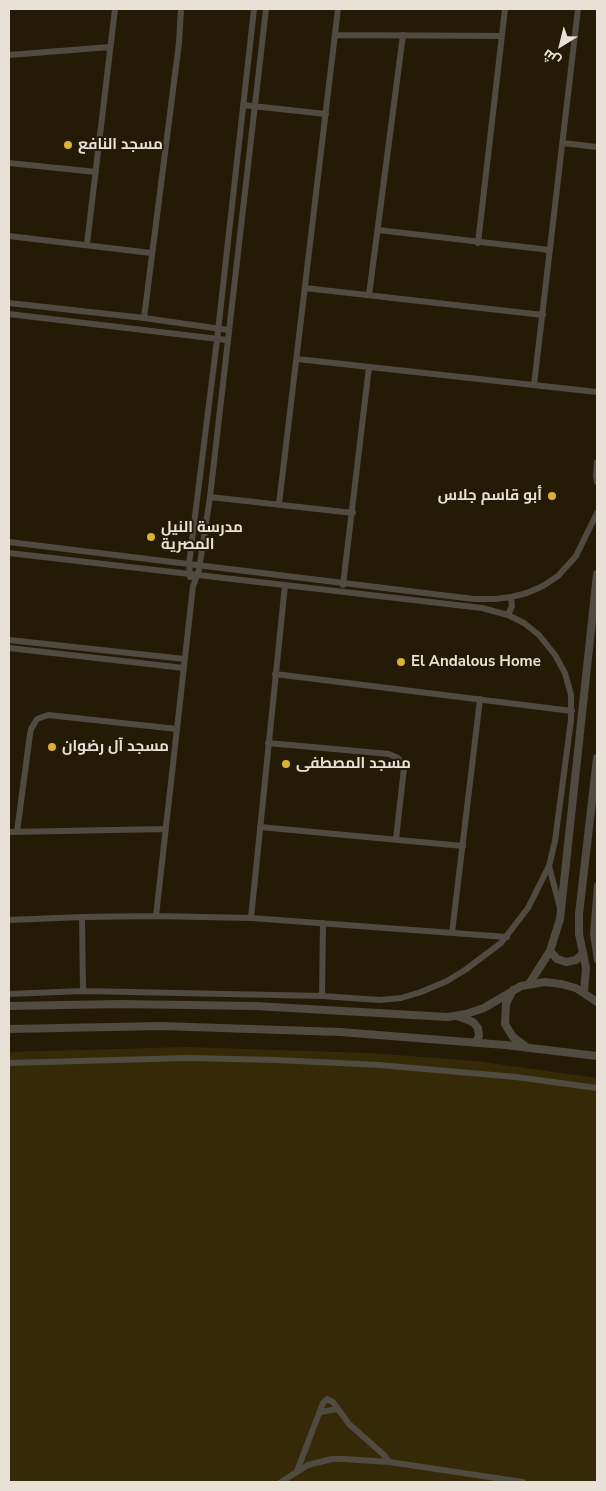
<!DOCTYPE html>
<html>
<head>
<meta charset="utf-8">
<style>
  body { margin:0 }
  #map { position:relative; width:606px; height:1491px; overflow:hidden; background:#231b06; font-family:"Nunito Sans",Cairo,sans-serif }
  canvas { display:block }
  .frame { position:absolute; inset:0; border:10px solid #e7e2d5; pointer-events:none }
  .north { position:absolute; left:536px; top:20px; width:50px; height:50px; -webkit-text-stroke:4px #231b06; paint-order:stroke; rotate:216deg; font-size:14px; font-weight:700; line-height:20px; text-align:center; color:#e7e2d5 }
  .north::after { content:''; display:block; margin:auto; width:18px; height:22px; background:#e7e2d5; clip-path:polygon(50% 0,100% 100%,50% 72%,0 100%) }
</style>
</head>
<body>
<div id="map">
<canvas width="606" height="1491"></canvas>
<div class="frame"></div>
<div class="north">ش</div>
</div>
<script>
const c = document.querySelector('canvas').getContext('2d');
c.lineJoin = 'round';
function paint(path, color) { c.fillStyle = color; c.fill(path, 'evenodd'); }
const toPath = rows => new Path2D(rows.map(r => 'M' + r).join(''));
function strokePath(path, color, width, dash) { c.strokeStyle = color; c.lineWidth = width; c.lineCap = dash ? 'butt' : 'round'; c.setLineDash(dash || []); c.stroke(path); }
function write(font, color, halo, rows, align = 'center') {
  c.font = font + ' "Nunito Sans",Cairo,sans-serif'; c.lineWidth = 4; c.setLineDash([]); c.textBaseline = 'middle'; c.strokeStyle = halo; c.fillStyle = color; for (const [text, x, y, turn = 0] of rows) {
    c.save(); c.translate(x, y); c.rotate((+turn || 0) * Math.PI / 180); c.textAlign = isNaN(turn) ? turn : align; if (halo) c.strokeText(text, 0, 0); c.fillText(text, 0, 0); c.restore();
  }
}
const green = toPath([
  [187,1047,370,1053,476,1061,597,1078,597,1482,9,1482,9,1052]
]);
const minor = toPath([
  [335,35,502,36],
  [9,55,110,47],
  [243,105,326,114],
  [563,143,597,147],
  [9,163,96,172],
  [378,230,550,250],
  [9,236,151,253],
  [478,243,505,9],
  [87,244,115,9],
  [305,288,543,315],
  [369,295,403,35],
  [9,303,144,318,228,330],
  [9,314,227,340],
  [144,318,179,43,181,9],
  [297,359,597,392],
  [534,385,578,9],
  [597,462,596,476,597,482],
  [210,497,353,513],
  [279,504,338,9],
  [9,542,474,599,495,599,511,597,527,593,543,586,558,576,576,556,597,513],
  [9,553,482,608,508,615,524,623,539,635,555,655,565,673,571,695,571,720,555,841,549,866,560,908],
  [190,577,189,564,217,340,254,9],
  [343,585,369,367],
  [508,615,512,606,511,597],
  [9,640,185,659],
  [9,648,184,668],
  [275,674,572,711],
  [268,743,389,754,398,758,404,768,396,839],
  [260,827,463,846],
  [9,832,166,829],
  [17,832,30,734,31,729,37,719,48,715,177,729],
  [597,885,593,934,597,960],
  [156,916,193,586,199,570,210,497,266,9],
  [82,917,83,991],
  [251,918,285,585],
  [9,920,82,917,156,916,251,918,507,937],
  [452,933,480,699],
  [9,994,83,991,322,996,380,1000,401,998,421,992,447,981,465,970,501,943,528,908,549,866],
  [322,996,323,923],
  [9,1063,187,1058,276,1060,379,1065,516,1077,597,1088],
  [320,1412,338,1409],
  [297,1471,323,1403,327,1399,333,1402,349,1424,384,1455,389,1462],
  [281,1482,308,1465,332,1459,344,1459,389,1462,523,1482]
]);
const tertiary = toPath([
  [550,951,557,959,566,962,576,960,583,953],
  [529,984,550,951,560,919,597,574],
  [513,990,506,1004,505,1024,513,1037,525,1046],
  [584,992,586,968,579,934,579,914,597,758],
  [9,1006,120,1004,255,1006,448,1017,466,1014,484,1008,521,986,545,982,561,984,576,988,597,1002],
  [457,1016,473,1022,478,1028,479,1036,476,1042],
  [9,1029,162,1026,340,1032,505,1045,597,1056]
]);
const markers = [
  [68,145,5,"#ddb133"],
  [552,496,5,"#ddb133"],
  [151,537,5,"#ddb133"],
  [401,662,5,"#ddb133"],
  [52,747,5,"#ddb133"],
  [286,764,5,"#ddb133"]
];
const poiNames = [
  ["مسجد النافع",78,145],
  ["أبو قاسم جلاس",542,496,"right"],
  ["مدرسة النيل",161,528],
  ["المصرية",161,545],
  ["El Andalous Home",411,662],
  ["مسجد آل رضوان",62,747],
  ["مسجد المصطفى",296,764]
];
paint(green, '#352908');
strokePath(minor, '#4f4b41', 6);
strokePath(tertiary, '#4f4b41', 8);
for (const [x, y, r, color] of markers) { const dot = new Path2D(); dot.arc(x, y, r, 0, 2 * Math.PI); c.fillStyle = color; c.fill(dot); strokePath(dot, '#231b06', 2); }
write('bold 15px', '#e7e2d5', '#231b06', poiNames, 'left');
</script>
</body>
</html>
